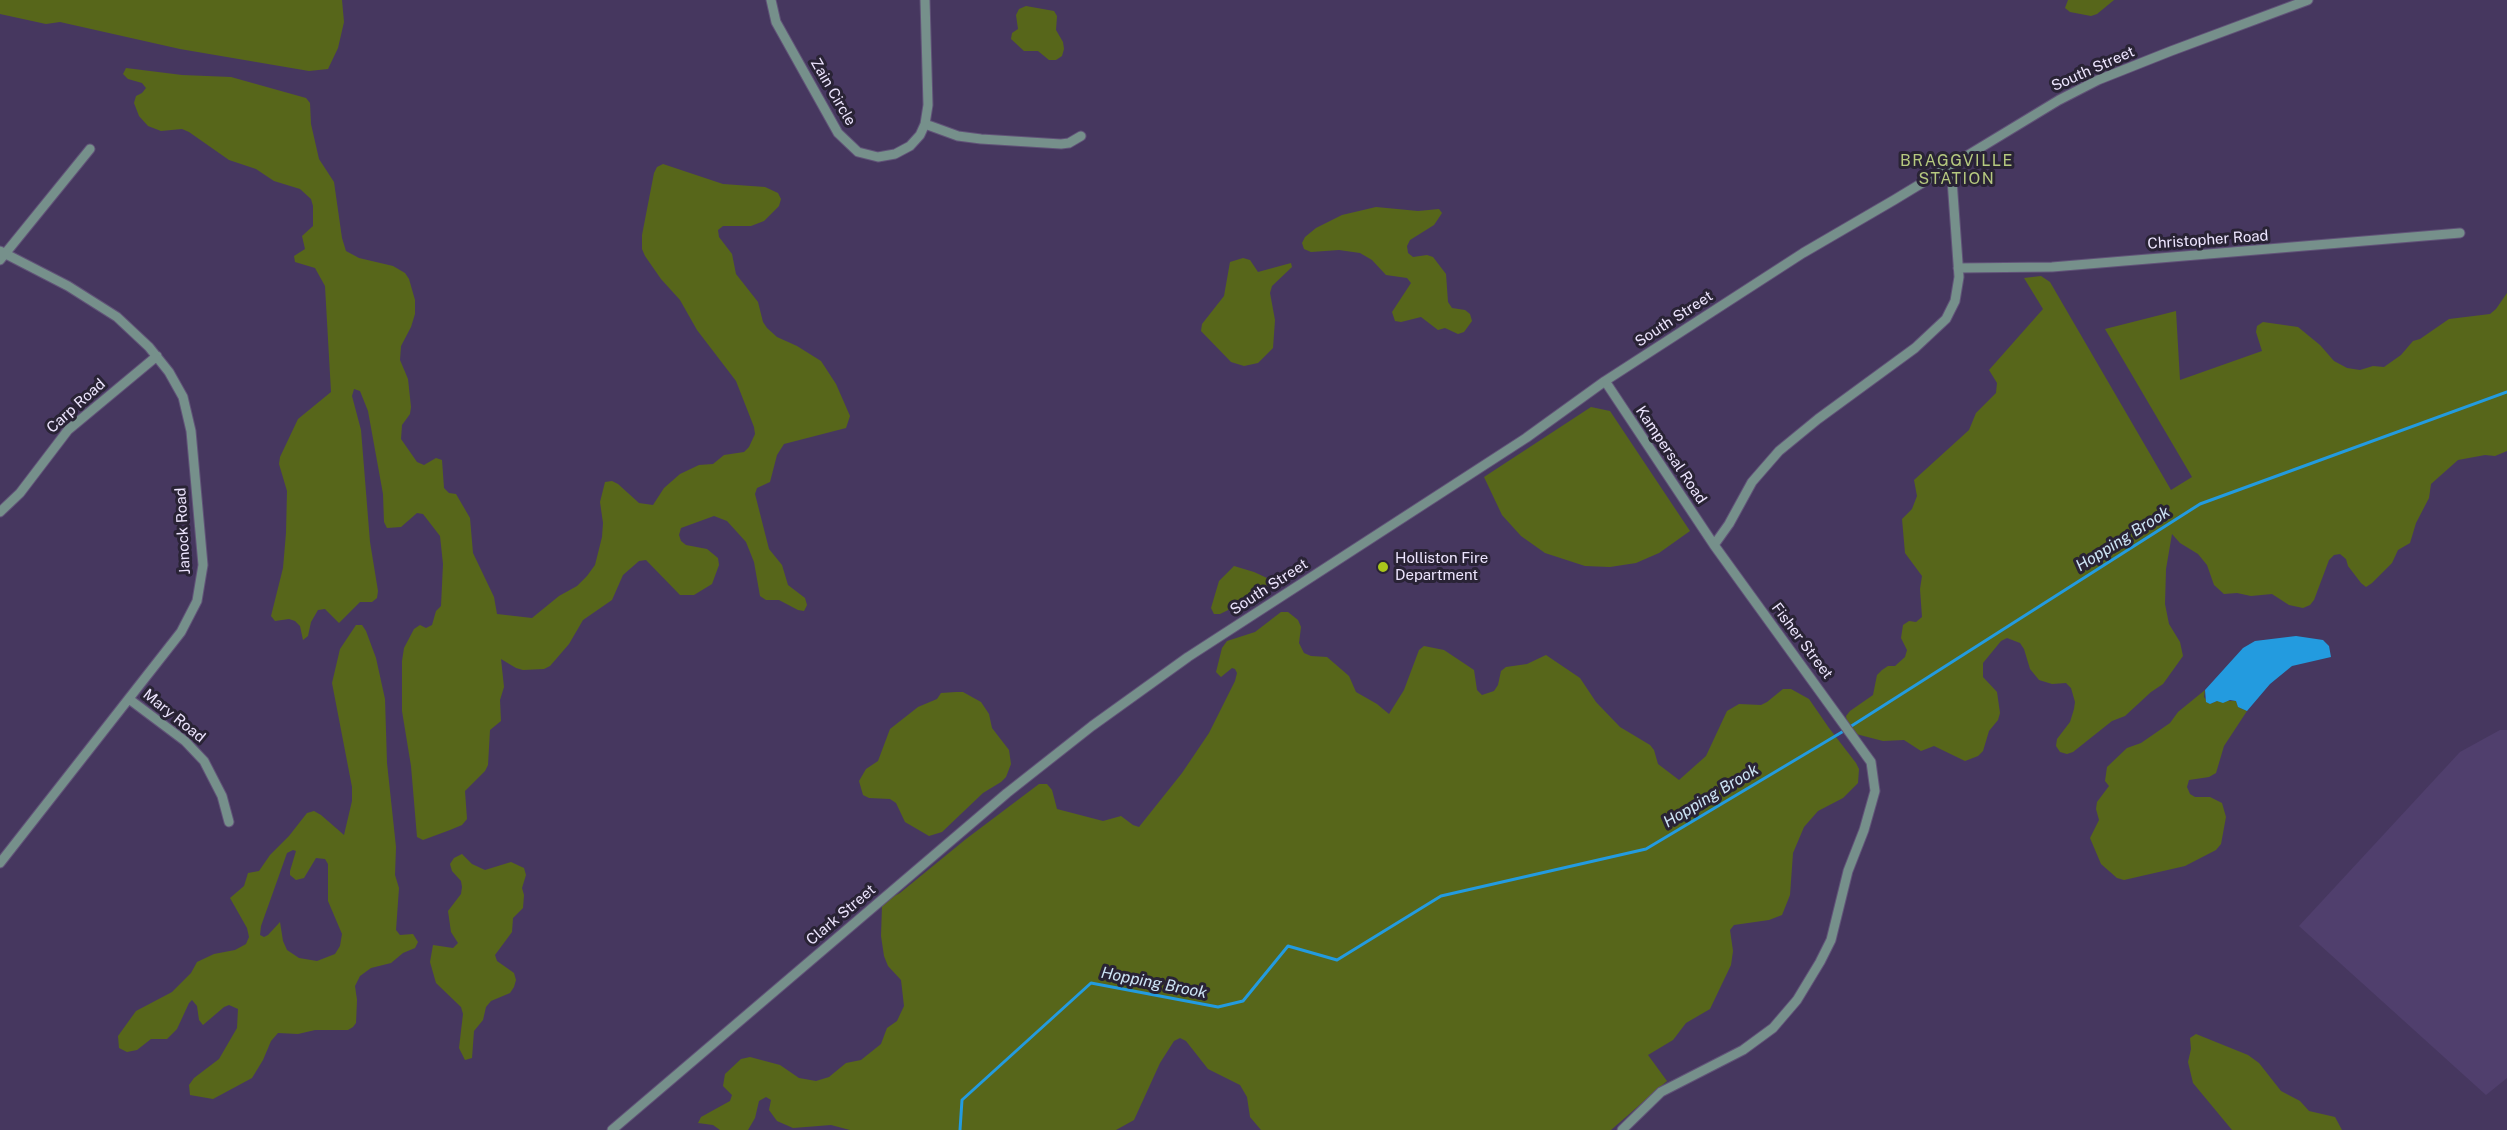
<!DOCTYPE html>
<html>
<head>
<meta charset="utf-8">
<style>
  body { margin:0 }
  canvas { display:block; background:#46375f }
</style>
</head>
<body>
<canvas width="2507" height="1130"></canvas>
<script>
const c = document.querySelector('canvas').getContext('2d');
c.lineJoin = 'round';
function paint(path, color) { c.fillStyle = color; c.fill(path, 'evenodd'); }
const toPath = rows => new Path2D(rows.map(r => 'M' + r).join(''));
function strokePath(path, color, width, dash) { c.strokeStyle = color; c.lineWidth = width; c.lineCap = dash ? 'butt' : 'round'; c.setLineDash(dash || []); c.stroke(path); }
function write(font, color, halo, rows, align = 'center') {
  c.font = font + ' "Public Sans",sans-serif'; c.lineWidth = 6; c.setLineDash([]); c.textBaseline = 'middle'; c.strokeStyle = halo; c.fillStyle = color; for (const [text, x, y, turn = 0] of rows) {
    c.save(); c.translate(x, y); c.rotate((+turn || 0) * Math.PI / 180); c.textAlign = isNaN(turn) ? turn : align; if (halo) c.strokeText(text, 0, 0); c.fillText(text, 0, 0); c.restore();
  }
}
const built = toPath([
  [2500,730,2507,730,2507,1078,2486,1095,2299,926,2460,752]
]);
const green = toPath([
  [0,0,342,0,344,22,338,48,328,69,309,71,180,49,60,22,46,24,0,14],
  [2068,0,2114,0,2097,14,2091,16,2070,12,2065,8],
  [1026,6,1054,11,1057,16,1056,30,1063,42,1064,49,1062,56,1056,60,1049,60,1038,51,1024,51,1011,39,1012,33,1018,29,1016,15,1019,9],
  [126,68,182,75,231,77,306,98,310,103,311,124,319,159,334,182,342,238,346,251,359,258,393,266,405,273,409,279,415,300,415,314,411,327,401,346,400,360,408,379,411,407,410,414,402,425,401,439,417,462,424,465,436,458,442,460,444,488,449,493,456,494,470,518,473,553,494,597,497,614,532,618,559,596,577,586,587,576,595,565,602,537,603,523,600,502,605,482,612,481,618,484,639,503,653,505,664,488,680,474,699,465,713,464,724,455,744,452,749,447,755,434,754,427,736,381,697,330,680,300,661,279,645,256,642,249,642,235,654,173,657,167,663,164,723,184,765,187,778,193,781,199,779,206,764,221,751,226,723,226,718,230,719,237,732,254,736,274,758,302,763,322,767,328,777,337,797,346,821,361,836,384,850,416,846,428,784,444,777,455,770,482,757,488,755,494,769,549,782,565,788,585,805,598,807,605,804,611,798,610,779,600,766,600,760,596,754,562,746,542,727,521,714,516,681,528,679,535,681,541,686,545,707,549,718,558,719,565,712,584,694,595,680,595,646,560,639,561,623,575,612,600,583,620,569,644,550,666,544,669,523,670,516,668,501,659,504,687,500,700,501,721,490,730,488,765,485,771,465,791,467,819,462,825,450,830,423,840,417,837,411,766,402,711,402,661,404,648,414,629,420,625,426,628,432,625,436,611,441,606,443,564,440,536,423,514,417,513,401,527,387,528,384,522,383,494,368,411,360,391,354,389,352,396,361,430,370,542,378,591,377,598,372,602,360,602,339,623,325,609,318,610,311,622,308,636,303,640,300,626,295,621,289,619,275,621,271,616,283,568,286,533,287,491,279,464,280,457,298,419,331,392,325,286,315,268,295,262,294,256,305,249,302,236,313,226,313,206,311,199,300,189,274,181,256,169,229,160,189,132,182,129,161,131,148,126,139,116,134,103,136,96,142,93,146,88,142,83,128,79,123,74],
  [1376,207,1418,211,1439,209,1442,213,1434,225,1410,240,1407,246,1408,253,1413,257,1427,255,1433,257,1446,274,1448,302,1452,308,1465,310,1470,314,1472,321,1464,332,1458,334,1445,328,1438,330,1421,317,1401,322,1395,321,1392,312,1411,283,1407,278,1386,275,1372,260,1360,253,1339,250,1311,252,1304,249,1302,243,1305,237,1316,228,1342,215],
  [1243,258,1250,260,1258,272,1291,263,1292,267,1272,286,1270,293,1275,320,1273,348,1258,363,1244,366,1231,362,1201,331,1202,324,1224,296,1230,262],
  [2041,276,2050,282,2171,490,2192,477,2105,329,2176,311,2180,380,2262,351,2256,332,2257,326,2263,322,2298,327,2320,345,2334,361,2347,368,2360,370,2373,366,2384,367,2401,355,2413,341,2420,339,2449,319,2490,314,2496,309,2507,293,2507,451,2495,456,2485,455,2458,460,2431,484,2429,498,2416,523,2410,543,2398,550,2392,563,2372,583,2366,587,2361,583,2348,566,2346,559,2340,554,2334,555,2329,560,2314,600,2310,605,2303,608,2289,605,2272,594,2251,596,2237,593,2224,594,2214,585,2207,565,2198,554,2180,543,2172,534,2166,569,2165,604,2169,624,2180,642,2183,656,2163,684,2151,692,2125,716,2112,721,2073,752,2067,754,2060,752,2056,746,2057,739,2070,722,2074,709,2075,702,2071,688,2066,683,2052,684,2039,680,2030,669,2024,649,2020,643,2007,638,2001,641,1983,663,1983,677,1997,692,2000,713,1998,720,1989,731,1983,751,1978,756,1965,761,1934,746,1921,751,1904,740,1883,741,1856,734,1847,723,1846,716,1850,711,1873,695,1877,675,1882,670,1888,666,1895,666,1905,657,1907,650,1901,638,1903,625,1909,621,1916,622,1922,617,1920,589,1922,576,1905,553,1902,519,1912,509,1917,496,1914,480,1969,430,1976,413,1996,393,1997,383,1989,370,2043,309,2024,278],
  [1591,407,1610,411,1690,531,1659,553,1636,563,1610,567,1585,566,1545,553,1521,536,1502,515,1484,477],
  [1234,566,1254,572,1267,578,1270,583,1261,594,1220,614,1214,614,1211,608,1219,581],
  [1281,612,1288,612,1298,620,1301,627,1299,643,1304,653,1311,656,1327,657,1349,676,1356,692,1377,704,1389,714,1404,690,1419,650,1424,646,1444,650,1474,670,1477,690,1482,695,1494,691,1498,685,1501,671,1506,667,1527,664,1546,655,1580,678,1596,702,1620,727,1650,745,1654,750,1658,764,1679,780,1706,756,1727,711,1739,704,1761,705,1767,702,1783,689,1791,689,1809,699,1829,728,1856,763,1859,769,1858,783,1843,798,1818,811,1804,827,1793,853,1790,895,1782,915,1769,920,1734,925,1730,930,1733,951,1731,965,1710,1009,1686,1023,1673,1040,1648,1055,1667,1081,1611,1130,1261,1130,1250,1117,1247,1097,1240,1085,1208,1069,1186,1041,1180,1038,1174,1041,1160,1063,1134,1120,1116,1130,850,1130,831,1125,793,1128,777,1121,769,1110,771,1100,766,1097,759,1101,755,1118,748,1130,720,1130,713,1125,698,1123,701,1117,730,1101,732,1095,723,1086,725,1074,741,1059,750,1057,780,1065,799,1078,816,1081,829,1077,846,1063,861,1060,881,1044,887,1028,897,1021,904,1006,901,980,888,966,884,956,881,936,882,906,885,901,900,893,966,839,1039,784,1047,784,1052,790,1057,809,1103,821,1121,816,1133,825,1139,827,1182,773,1209,733,1235,681,1237,673,1235,669,1232,668,1221,677,1216,672,1222,648,1227,641,1255,632],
  [356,625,362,625,366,631,376,658,385,699,387,763,396,847,395,875,399,888,396,930,400,935,413,934,418,942,415,948,403,953,391,963,371,968,360,976,355,986,357,1000,356,1023,353,1027,348,1030,315,1030,298,1034,278,1033,271,1041,263,1060,252,1078,213,1099,190,1095,189,1085,194,1078,219,1059,237,1028,238,1009,229,1005,224,1007,203,1025,199,1020,197,1006,192,1000,189,1003,177,1029,167,1039,151,1039,137,1050,127,1052,119,1048,118,1036,136,1011,172,992,191,973,197,962,214,954,235,950,246,944,249,937,247,928,230,898,244,886,248,873,259,871,270,855,289,836,307,813,314,811,321,815,344,835,352,801,352,787,332,683,340,649],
  [293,850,296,851,290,871,290,875,296,880,304,878,316,858,325,859,328,864,328,901,342,934,340,946,335,954,317,961,299,958,287,950,283,941,280,922,268,935,264,937,260,935,261,926,287,853],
  [2205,690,2204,697,2210,704,2217,701,2236,701,2238,707,2247,711,2224,746,2216,773,2209,777,2189,780,2187,787,2190,794,2195,797,2210,797,2222,803,2226,817,2221,844,2216,850,2185,866,2124,880,2117,878,2101,864,2090,838,2099,820,2096,809,2097,802,2109,786,2105,781,2107,767,2127,748,2141,743,2170,723,2178,712],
  [956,692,963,692,981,702,989,714,992,728,1009,750,1011,764,1006,777,1001,782,983,793,942,832,929,836,905,822,896,803,890,799,869,798,863,795,859,781,866,769,878,761,890,729,918,707,937,699,941,693],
  [462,854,472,864,485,870,511,862,524,868,526,875,522,888,524,895,523,908,513,918,512,932,495,955,497,961,514,973,516,980,514,987,510,993,491,1001,486,1007,483,1020,474,1031,472,1058,465,1060,459,1048,463,1014,461,1007,436,983,430,962,433,945,453,948,458,943,451,932,448,911,461,894,462,887,461,881,452,871,450,864,454,858],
  [2196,1034,2248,1055,2259,1063,2281,1091,2300,1101,2309,1111,2335,1117,2342,1130,2232,1130,2193,1083,2188,1062,2191,1049,2190,1038]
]);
const water = toPath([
  [2296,636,2323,640,2329,646,2331,657,2292,666,2270,684,2247,711,2238,707,2236,701,2230,700,2223,703,2217,701,2210,704,2206,702,2205,690,2243,648,2255,641]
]);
const stream = toPath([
  [960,1130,962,1100,1091,983,1218,1007,1243,1001,1288,946,1337,960,1441,896,1646,849,1842,732,2200,504,2507,392]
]);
const street = toPath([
  [771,0,776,22,838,133,858,152,878,157,895,154,910,146,920,135,925,124,928,105,925,0],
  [925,124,958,136,981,139,1061,144,1069,143,1081,136],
  [0,251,68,286,117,317,149,347,169,372,183,397,191,431,203,565,197,601,181,632,0,863],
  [0,260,90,149],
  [1958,268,2052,267,2460,233],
  [1605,381,1714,545],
  [0,512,20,493,68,430,157,356],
  [129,699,185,741,204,761,222,796,229,822],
  [612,1130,1007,793,1092,726,1188,657,1526,438,1605,381,1803,253,1894,200,2059,100,2098,80,2171,51,2308,0],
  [1622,1130,1661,1092,1743,1050,1773,1028,1797,1000,1820,962,1831,940,1848,871,1864,830,1875,791,1871,762,1714,545,1729,524,1752,482,1779,451,1818,419,1915,348,1946,319,1955,301,1959,277,1952,180,1948,168]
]);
const markers = [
  [1383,567,6,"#a9c71b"]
];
const streetNames = [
  ["South Street",2093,69,-24],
  ["Zain Circle",833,92,60],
  ["Christopher Road",2208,240,-4],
  ["South Street",1674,319,-33],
  ["Carp Road",76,406,-42],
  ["Kampersal Road",1671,455,56],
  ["Janock Road",183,531,-93],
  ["South Street",1269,587,-33],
  ["Fisher Street",1802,641,53],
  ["Mary Road",174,716,39],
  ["Clark Street",841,915,-40]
];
const poiNames = [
  ["Holliston Fire",1395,558],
  ["Department",1395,575]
];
const neighbourhoodNames = [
  ["BRAGGVILLE",1957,161],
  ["STATION",1957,179]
];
const waterNames = [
  ["Hopping Brook",2123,539,-32],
  ["Hopping Brook",1711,796,-31],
  ["Hopping Brook",1154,983,11]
];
paint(built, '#503f6d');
paint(green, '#57661a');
paint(water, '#239bdf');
strokePath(stream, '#239bdf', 3);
strokePath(street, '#615378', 11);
strokePath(street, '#76908b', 9);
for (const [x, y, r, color] of markers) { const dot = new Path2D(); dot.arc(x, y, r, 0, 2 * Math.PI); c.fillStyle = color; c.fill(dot); strokePath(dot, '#292335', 2); }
write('15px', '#ede5fe', '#292335', streetNames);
write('15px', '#ede5fe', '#292335', poiNames, 'left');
c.letterSpacing = '1.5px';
write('16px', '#b6c97f', '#292335', neighbourhoodNames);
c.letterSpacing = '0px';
write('italic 16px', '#cde4f5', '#292335', waterNames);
</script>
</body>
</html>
